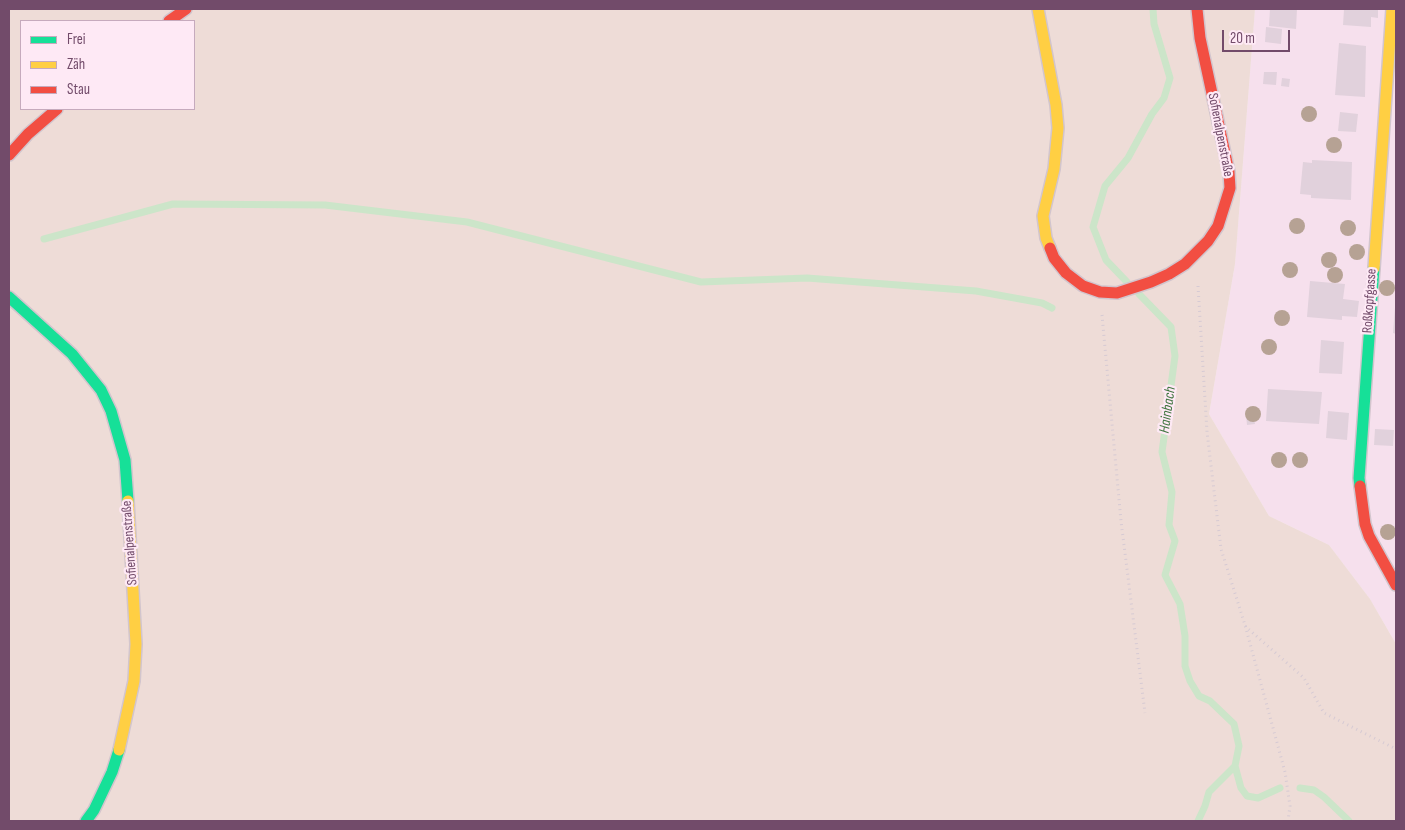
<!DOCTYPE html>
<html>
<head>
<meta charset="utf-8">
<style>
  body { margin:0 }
  #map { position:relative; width:1405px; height:830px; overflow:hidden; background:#f5e9ef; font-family:"Sofia Sans Condensed",sans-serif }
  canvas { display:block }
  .frame { position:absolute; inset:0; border:10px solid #724b6a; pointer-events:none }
  .legend { position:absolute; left:20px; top:20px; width:175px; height:90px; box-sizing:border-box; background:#fee9f5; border:1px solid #c6aabd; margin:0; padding:6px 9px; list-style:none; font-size:15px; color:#724b6a }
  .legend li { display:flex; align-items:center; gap:10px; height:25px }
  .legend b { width:25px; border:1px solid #c6aabd }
  .scale { position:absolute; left:1222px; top:30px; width:68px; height:22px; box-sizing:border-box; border:2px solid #724b6a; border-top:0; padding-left:6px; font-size:15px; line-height:18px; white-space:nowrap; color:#724b6a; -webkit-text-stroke:4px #fee9f5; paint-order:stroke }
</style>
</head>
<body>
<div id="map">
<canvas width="1405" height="830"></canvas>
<div class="frame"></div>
<ul class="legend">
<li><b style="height:6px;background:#16e098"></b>Frei</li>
<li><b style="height:6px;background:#ffcf43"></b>Zäh</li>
<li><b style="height:6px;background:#f24e42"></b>Stau</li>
</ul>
<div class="scale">20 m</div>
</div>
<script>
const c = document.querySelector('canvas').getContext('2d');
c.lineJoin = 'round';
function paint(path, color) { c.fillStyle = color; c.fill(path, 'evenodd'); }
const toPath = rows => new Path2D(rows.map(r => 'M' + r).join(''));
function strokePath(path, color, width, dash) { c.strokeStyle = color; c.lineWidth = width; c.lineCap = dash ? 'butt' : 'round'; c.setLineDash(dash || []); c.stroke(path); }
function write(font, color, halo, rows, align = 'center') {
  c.font = font + ' "Sofia Sans Condensed",sans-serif'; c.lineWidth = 4.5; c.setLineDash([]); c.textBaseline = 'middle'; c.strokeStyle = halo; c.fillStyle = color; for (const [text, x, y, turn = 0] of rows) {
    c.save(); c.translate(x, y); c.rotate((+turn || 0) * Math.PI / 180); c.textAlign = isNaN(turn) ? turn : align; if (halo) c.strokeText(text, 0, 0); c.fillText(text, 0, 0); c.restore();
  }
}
const residential = toPath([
  [1255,9,1396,9,1396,644,1370,599,1329,545,1269,516,1209,414,1235,264]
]);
const green = toPath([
  [9,9,1255,9,1235,264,1209,414,1269,516,1329,545,1370,599,1396,644,1396,821,9,821],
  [21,21,194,21,194,109,21,109]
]);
const stream = toPath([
  [44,239,173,204,325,205,467,222,701,282,807,278,976,291,1042,303,1052,308],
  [1127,282,1106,260,1093,227,1105,186,1128,158,1152,114,1164,98,1170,78,1154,24,1153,9],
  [1139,294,1171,327,1175,356,1162,452,1172,492,1169,525,1175,541,1165,575,1180,604,1185,636,1185,666,1190,681,1199,696,1210,701,1234,724,1239,746,1235,766,1209,792,1205,806,1198,821],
  [1235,766,1241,788,1247,796,1258,798,1280,788],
  [1300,788,1314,790,1324,797,1349,821]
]);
const building = toPath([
  [1270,9,1297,9,1296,29,1269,26],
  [1344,9,1378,9,1378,18,1371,17,1371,27,1343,25],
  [1266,27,1282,29,1281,44,1265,42],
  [1339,43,1366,46,1365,97,1335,95],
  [1264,72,1277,72,1276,85,1263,84],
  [1282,78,1290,79,1289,87,1281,86],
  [1340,112,1358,114,1356,132,1338,131],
  [1312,160,1352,162,1351,200,1311,198,1311,195,1300,194,1303,162,1312,163],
  [1310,281,1345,284,1343,299,1359,301,1357,317,1342,316,1342,320,1307,317],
  [1395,307,1396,307,1396,334,1393,333],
  [1321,340,1344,342,1342,374,1319,373],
  [1268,389,1322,392,1319,424,1266,421],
  [1328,411,1349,413,1347,440,1326,438],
  [1253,414,1255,424,1247,425,1246,415],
  [1375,429,1394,430,1393,446,1374,445]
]);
const path = toPath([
  [1198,286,1207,432,1221,549,1245,625,1285,772,1290,806,1288,821],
  [1102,315,1121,521,1145,713],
  [1245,626,1304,678,1324,713,1396,749]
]);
const fast = toPath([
  [9,297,72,354,101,390,111,411,125,460,128,501],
  [1360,486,1359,478,1374,268],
  [86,821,94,810,112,772,119,750]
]);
const slow = toPath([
  [1038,9,1056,105,1058,128,1054,169,1043,216,1046,238,1050,248],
  [1374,268,1392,9],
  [119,750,134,681,136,644,128,501]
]);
const jam = toPath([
  [169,21,186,9],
  [9,155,28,134,57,109],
  [1050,248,1054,258,1066,273,1083,286,1100,292,1117,293,1151,282,1169,274,1185,264,1208,241,1218,226,1230,188,1229,172,1200,38,1197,9],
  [1360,486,1365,524,1369,536,1396,585]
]);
const trees = [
  [1309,114],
  [1334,145],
  [1297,226],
  [1348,228],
  [1357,252],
  [1329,260],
  [1290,270],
  [1335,275],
  [1387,288],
  [1282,318],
  [1269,347],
  [1253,414],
  [1279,460],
  [1300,460],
  [1388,532]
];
const streetNames = [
  ["Sofienalpenstraße",1220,135,79],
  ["Roßkopfgasse",1370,301,-86],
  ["Sofienalpenstraße",130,543,-94]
];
const waterNames = [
  ["Hainbach",1168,410,-82]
];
paint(residential, '#f6e0ed');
paint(green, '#eedcd7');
strokePath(stream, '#cce5c9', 7);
paint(building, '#e1d1dc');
strokePath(fast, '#d2c5cd', 14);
strokePath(slow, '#d2c5cd', 14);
strokePath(jam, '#d2c5cd', 14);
strokePath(path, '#d6cad3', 3, [1, 4]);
strokePath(fast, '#16e098', 11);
strokePath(slow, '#ffcf43', 11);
strokePath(jam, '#f24e42', 11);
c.fillStyle = '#b6a294';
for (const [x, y] of trees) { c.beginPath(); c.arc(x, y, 8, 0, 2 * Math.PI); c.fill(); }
write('14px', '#724b6a', '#fee9f5', streetNames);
write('italic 15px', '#407640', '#fee9f5', waterNames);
</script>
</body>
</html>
